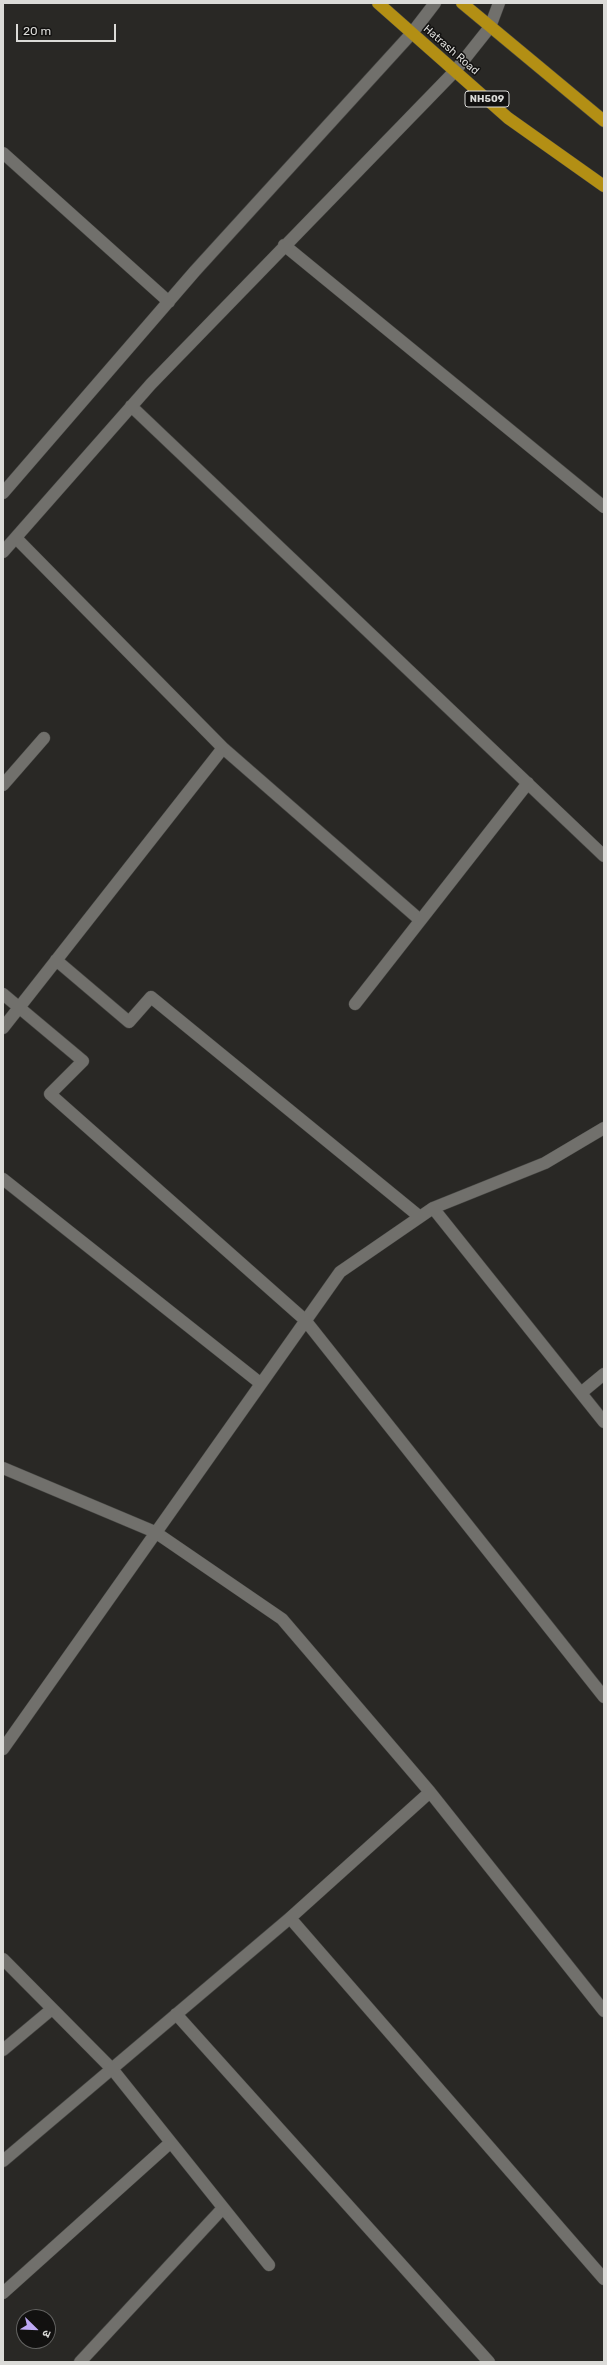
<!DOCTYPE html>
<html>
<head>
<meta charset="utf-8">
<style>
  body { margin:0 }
  #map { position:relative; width:607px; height:2365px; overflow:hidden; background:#292825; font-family:Rubik,"Noto Sans Devanagari",sans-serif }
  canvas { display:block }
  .frame { position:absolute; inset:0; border:4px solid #dbdbd8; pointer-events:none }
  .north { position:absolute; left:16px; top:2309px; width:40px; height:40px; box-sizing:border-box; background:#121110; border:1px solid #626260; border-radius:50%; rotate:113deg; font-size:11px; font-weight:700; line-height:16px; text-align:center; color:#dbdbd8 }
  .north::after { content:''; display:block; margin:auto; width:14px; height:18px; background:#bea9f4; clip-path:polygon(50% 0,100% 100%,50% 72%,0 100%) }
  .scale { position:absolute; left:16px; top:24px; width:100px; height:18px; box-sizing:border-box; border:2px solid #dbdbd8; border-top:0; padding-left:5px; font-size:12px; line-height:14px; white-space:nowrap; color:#dbdbd8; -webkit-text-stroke:3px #121110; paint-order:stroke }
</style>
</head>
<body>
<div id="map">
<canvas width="607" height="2365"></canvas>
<div class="frame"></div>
<div class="north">उ</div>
<div class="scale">20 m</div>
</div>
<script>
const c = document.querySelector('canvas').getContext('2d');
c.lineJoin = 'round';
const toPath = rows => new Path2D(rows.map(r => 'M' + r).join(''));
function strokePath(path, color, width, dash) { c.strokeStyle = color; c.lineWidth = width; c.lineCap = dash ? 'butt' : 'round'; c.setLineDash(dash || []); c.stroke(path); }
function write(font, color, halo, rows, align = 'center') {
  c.font = font + ' Rubik,sans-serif'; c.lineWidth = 3; c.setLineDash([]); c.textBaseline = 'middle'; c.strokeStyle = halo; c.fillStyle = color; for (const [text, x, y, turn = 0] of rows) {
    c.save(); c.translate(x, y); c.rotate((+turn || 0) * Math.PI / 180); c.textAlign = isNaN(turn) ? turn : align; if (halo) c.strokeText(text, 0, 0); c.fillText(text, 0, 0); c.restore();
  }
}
const minor = toPath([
  [3,153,169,302],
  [284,245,604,507],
  [131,406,604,856],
  [3,493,195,271,412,33,435,3],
  [16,538,223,748,420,920],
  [3,552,151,384,455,71,490,27,499,3],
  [3,785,44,738],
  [56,960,129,1022,151,997,420,1217],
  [3,994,83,1061,50,1094,305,1320,604,1697],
  [355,1004,528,783],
  [3,1028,223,748],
  [3,1179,260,1383],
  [433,1208,604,1422],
  [581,1393,604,1374],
  [3,1468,155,1532,282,1619,430,1792,604,2011],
  [3,1749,340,1272,433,1208,545,1163,604,1128],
  [290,1918,604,2279],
  [3,1959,113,2070,269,2265],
  [176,2014,489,2362],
  [3,2050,52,2009],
  [3,2161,290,1918,430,1792],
  [3,2293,170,2143],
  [80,2362,223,2208]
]);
const highway = toPath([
  [378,3,508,118,604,186],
  [462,3,604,121]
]);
const shields = [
  [487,99,44]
];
const shieldNames = [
  ["NH509",487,99]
];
const streetNames = [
  ["Hatrash Road",451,50,41]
];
strokePath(minor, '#464643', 13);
strokePath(highway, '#464643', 13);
strokePath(minor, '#71706c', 12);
strokePath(highway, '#b38f14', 12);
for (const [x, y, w] of shields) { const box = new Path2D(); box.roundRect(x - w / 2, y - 8, w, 16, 3); c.fillStyle = '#121110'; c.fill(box); strokePath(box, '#dbdbd8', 1); }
write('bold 10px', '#dbdbd8', null, shieldNames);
write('11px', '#dbdbd8', '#121110', streetNames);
</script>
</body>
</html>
